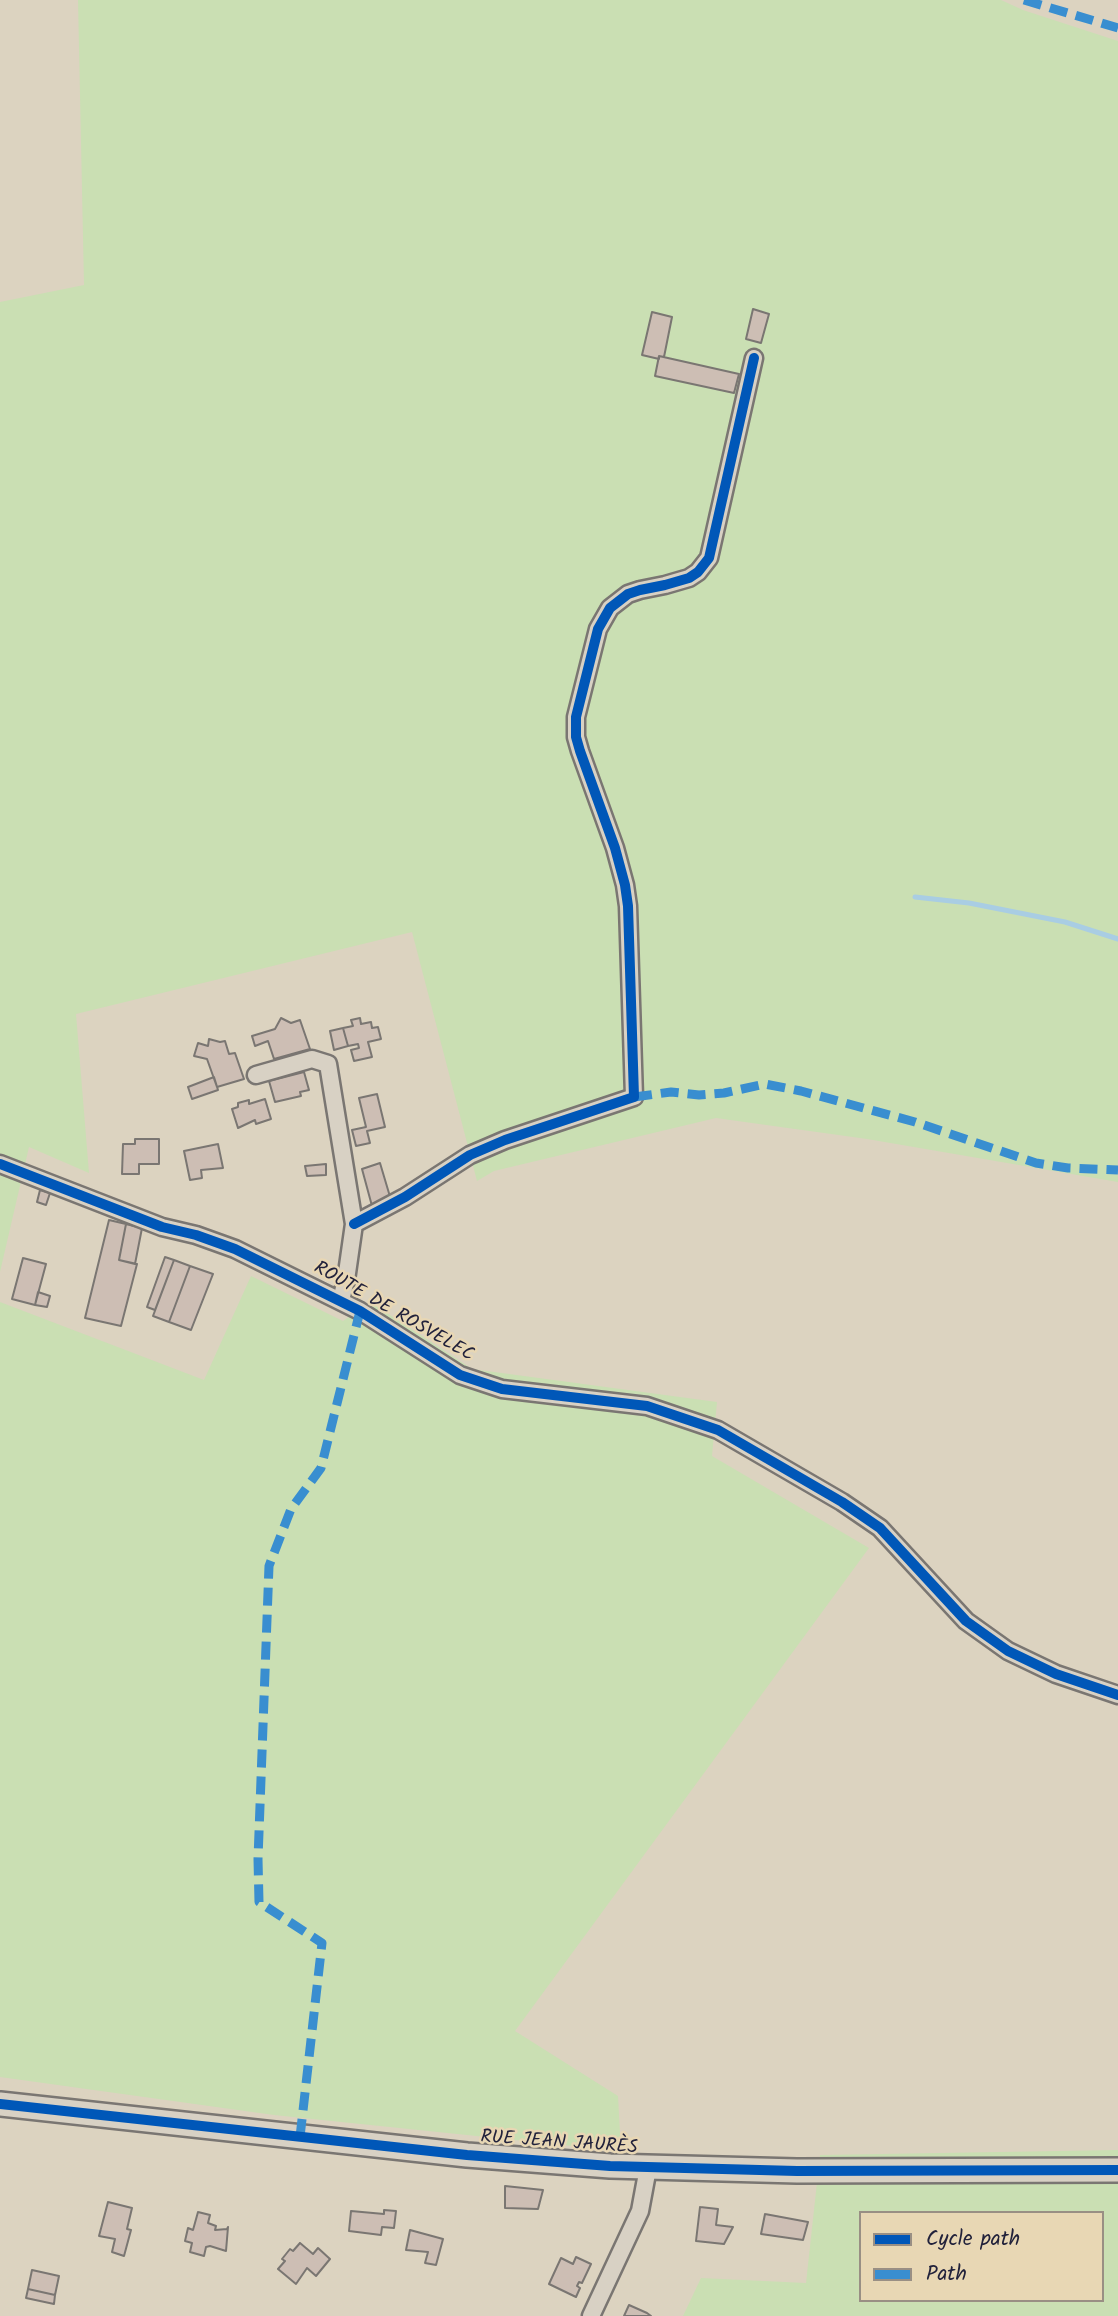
<!DOCTYPE html>
<html>
<head>
<meta charset="utf-8">
<style>
  body { margin:0 }
  #map { position:relative; width:1118px; height:2316px; overflow:hidden; background:#dcd3c0; font-family:Kalam,sans-serif }
  canvas { display:block }
  .legend { position:absolute; left:859px; top:2211px; width:245px; height:91px; box-sizing:border-box; background:#e8d7b4; border:2px solid #998f84; margin:0; padding:9px 12px; list-style:none; font-size:21px; color:#22223b }
  .legend li { display:flex; align-items:center; gap:14px; height:35px }
  .legend b { width:35px; border:2px solid #998f84 }
</style>
</head>
<body>
<div id="map">
<canvas width="1118" height="2316"></canvas>
<ul class="legend">
<li><b style="height:9px;background:#0057b8"></b>Cycle path</li>
<li><b style="height:9px;background:#398ed0"></b>Path</li>
</ul>
</div>
<script>
const c = document.querySelector('canvas').getContext('2d');
c.lineJoin = 'round';
function paint(path, color) { c.fillStyle = color; c.fill(path, 'evenodd'); }
const toPath = rows => new Path2D(rows.map(r => 'M' + r).join(''));
function strokePath(path, color, width, dash) { c.strokeStyle = color; c.lineWidth = width; c.lineCap = dash ? 'butt' : 'round'; c.setLineDash(dash || []); c.stroke(path); }
function write(font, color, halo, rows, align = 'center') {
  c.font = font + ' Kalam,sans-serif'; c.lineWidth = 5; c.setLineDash([]); c.textBaseline = 'middle'; c.strokeStyle = halo; c.fillStyle = color; for (const [text, x, y, turn = 0] of rows) {
    c.save(); c.translate(x, y); c.rotate((+turn || 0) * Math.PI / 180); c.textAlign = isNaN(turn) ? turn : align; if (halo) c.strokeText(text, 0, 0); c.fillText(text, 0, 0); c.restore();
  }
}
const green = toPath([
  [78,0,1001,0,1023,10,1118,41,1118,1182,867,1139,716,1118,494,1171,477,1181,412,932,76,1014,89,1173,29,1147,0,1272,0,302,84,285],
  [251,1276,343,1321,370,1302,472,1369,717,1402,712,1456,869,1548,515,2031,618,2096,621,2151,274,2115,0,2077,0,1302,204,1380],
  [1118,2150,1118,2316,683,2316,701,2278,806,2283,820,2155],
  [861,2213,1102,2213,1102,2300,861,2300]
]);
const stream = toPath([
  [915,897,969,903,1065,922,1118,939]
]);
const building = toPath([
  [753,309,769,314,761,343,746,339,753,309],
  [652,312,672,317,664,357,659,356,659,359,642,355,652,312],
  [659,356,739,374,734,393,655,376,659,356],
  [281,1018,291,1023,300,1020,310,1049,274,1059,268,1041,255,1046,252,1036,275,1029,281,1018],
  [360,1018,361,1024,371,1022,372,1028,378,1027,381,1039,368,1042,372,1057,354,1061,351,1050,359,1048,358,1044,348,1046,343,1028,353,1026,351,1020,360,1018],
  [343,1028,348,1046,334,1050,330,1031,343,1028],
  [209,1039,220,1042,225,1041,229,1054,235,1053,244,1079,217,1087,207,1059,194,1056,198,1043,208,1046,209,1039],
  [304,1072,309,1090,300,1092,301,1096,275,1102,269,1081,304,1072],
  [214,1077,218,1090,192,1099,188,1087,214,1077],
  [377,1094,385,1127,367,1131,370,1143,356,1146,352,1130,366,1127,359,1098,377,1094],
  [265,1099,271,1119,256,1124,255,1120,238,1128,232,1109,238,1107,238,1103,249,1100,249,1104,265,1099],
  [135,1139,159,1139,159,1164,139,1164,139,1174,122,1174,123,1144,135,1144,135,1139],
  [218,1144,223,1168,201,1170,202,1178,190,1180,184,1151,218,1144],
  [380,1163,391,1200,372,1206,362,1169,380,1163],
  [326,1164,326,1175,307,1176,305,1166,326,1164],
  [40,1190,50,1193,46,1205,37,1202,40,1190],
  [109,1220,126,1224,119,1260,137,1264,121,1326,85,1318,109,1220],
  [126,1224,142,1228,135,1264,119,1260,126,1224],
  [165,1257,174,1260,155,1310,147,1307,165,1257],
  [23,1258,46,1264,35,1305,12,1299,23,1258],
  [174,1260,190,1266,169,1322,153,1316,174,1260],
  [190,1266,213,1274,191,1330,169,1322,190,1266],
  [38,1292,50,1296,47,1307,35,1305,38,1292],
  [505,2186,543,2190,538,2209,505,2208,505,2186],
  [108,2202,132,2208,127,2229,131,2230,124,2256,112,2252,115,2239,99,2236,108,2202],
  [700,2207,718,2209,716,2225,733,2227,724,2244,696,2241,700,2207],
  [384,2210,396,2211,394,2228,382,2227,381,2235,349,2231,351,2211,384,2214,384,2210],
  [198,2212,210,2215,208,2223,216,2226,215,2230,227,2229,228,2227,226,2251,210,2246,206,2247,204,2256,190,2252,192,2243,185,2241,188,2228,193,2230,198,2212],
  [765,2214,808,2222,803,2240,761,2234,765,2214],
  [410,2230,443,2239,436,2265,425,2263,428,2252,406,2250,410,2230],
  [300,2243,313,2254,318,2248,330,2259,316,2276,307,2268,296,2284,278,2269,285,2261,282,2259,290,2249,293,2251,300,2243],
  [576,2257,591,2264,582,2283,579,2282,577,2286,580,2288,576,2297,549,2284,561,2258,573,2264,576,2257],
  [32,2270,59,2276,55,2295,28,2289,32,2270],
  [28,2289,55,2295,54,2304,26,2298,28,2289],
  [629,2305,647,2313,651,2316,624,2316,629,2305]
]);
const street = toPath([
  [256,1075,312,1059,328,1064,354,1224,346,1280,341,1300],
  [0,1164,162,1227,196,1235,235,1249,360,1311,460,1375,502,1389,647,1406,718,1430,842,1502,880,1528,966,1621,1008,1651,1056,1674,1118,1695],
  [354,1224,405,1197,470,1155,505,1140,634,1097,628,906,625,885,615,848,580,751,576,737,576,717,598,629,610,608,628,594,640,590,665,585,689,578,698,572,709,558,754,358],
  [591,2316,640,2211,648,2168]
]);
const secondary = toPath([
  [0,2104,467,2155,610,2166,797,2171,1118,2170]
]);
const quiet = toPath([
  [1024,0,1118,28],
  [634,1097,671,1092,699,1095,724,1093,765,1084,801,1091,915,1122,1036,1163,1068,1168,1118,1170],
  [300,2137,322,1943,259,1902,258,1859,269,1566,291,1509,321,1468,360,1311]
]);
const cycleway = toPath([
  [0,1164,162,1227,196,1235,235,1249,360,1311,460,1375,502,1389,647,1406,718,1430,842,1502,880,1528,966,1621,1008,1651,1056,1674,1118,1695],
  [354,1224,405,1197,470,1155,505,1140,634,1097,628,906,625,885,615,848,580,751,576,737,576,717,598,629,610,608,628,594,640,590,665,585,689,578,698,572,709,558,754,358],
  [0,2104,467,2155,610,2166,797,2171,1118,2170]
]);
const streetNames = [
  ["ROUTE DE ROSVELEC",393,1313,30],
  ["RUE JEAN JAURÈS",559,2144,4]
];
paint(green, '#cadfb3');
strokePath(stream, '#a9cde3', 5);
paint(building, '#cdbeb4');
strokePath(building, '#7a7672', 2);
strokePath(street, '#7a7672', 21);
strokePath(secondary, '#7a7672', 28);
strokePath(street, '#d8d1c4', 16);
strokePath(secondary, '#d8d1c4', 23);
strokePath(quiet, '#398ed0', 9, [18, 9]);
strokePath(cycleway, '#0057b8', 10);
write('19px', '#22223b', '#e8d7b4', streetNames);
</script>
</body>
</html>
